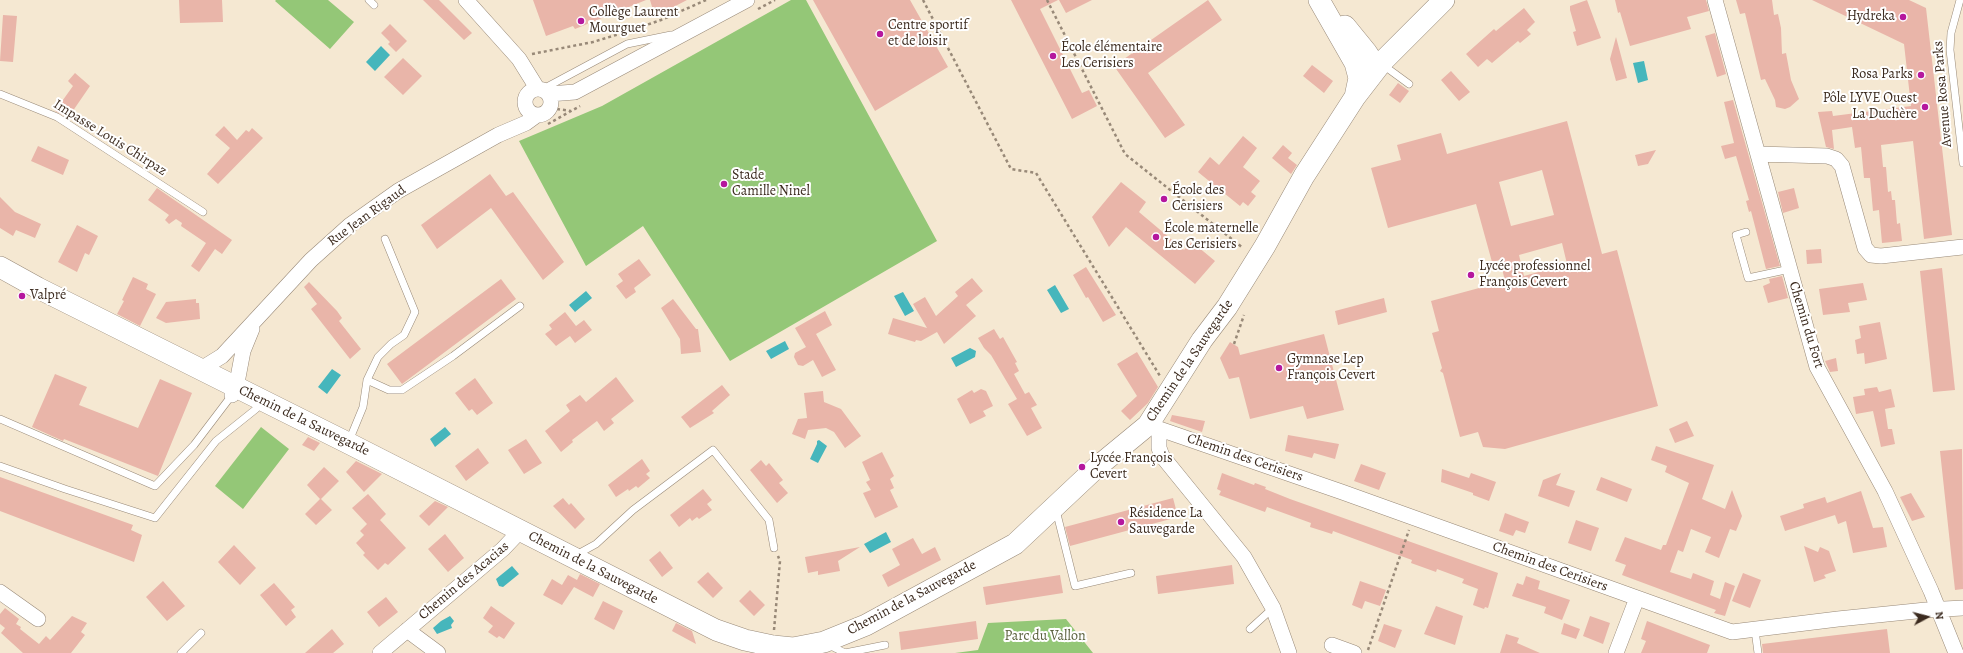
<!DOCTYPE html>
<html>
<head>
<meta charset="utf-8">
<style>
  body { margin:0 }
  #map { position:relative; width:1963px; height:653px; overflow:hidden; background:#f5e8d2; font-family:Alegreya,serif }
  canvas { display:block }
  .north { position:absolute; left:1907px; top:597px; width:40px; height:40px; -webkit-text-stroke:3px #fff; paint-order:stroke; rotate:83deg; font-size:11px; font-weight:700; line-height:16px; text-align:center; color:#3b2a1e }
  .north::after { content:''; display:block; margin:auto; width:14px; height:18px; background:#3b2a1e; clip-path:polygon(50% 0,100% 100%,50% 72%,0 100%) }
</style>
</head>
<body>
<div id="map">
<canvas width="1963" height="653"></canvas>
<div class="north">N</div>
</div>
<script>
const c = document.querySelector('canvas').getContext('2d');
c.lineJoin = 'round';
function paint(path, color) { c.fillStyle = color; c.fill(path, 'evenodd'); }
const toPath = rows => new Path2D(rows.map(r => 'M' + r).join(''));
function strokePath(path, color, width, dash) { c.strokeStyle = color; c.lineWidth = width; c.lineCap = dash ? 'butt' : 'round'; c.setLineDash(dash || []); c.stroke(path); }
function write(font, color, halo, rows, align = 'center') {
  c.font = font + ' Alegreya,serif'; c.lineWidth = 4; c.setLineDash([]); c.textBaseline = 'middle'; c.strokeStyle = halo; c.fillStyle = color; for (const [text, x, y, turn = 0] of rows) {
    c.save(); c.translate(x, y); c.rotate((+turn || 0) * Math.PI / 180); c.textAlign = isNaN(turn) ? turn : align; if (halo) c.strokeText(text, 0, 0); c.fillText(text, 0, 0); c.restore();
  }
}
const green = toPath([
  [276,0,328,0,354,22,330,49,275,1],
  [791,0,806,0,937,241,730,361,643,226,586,266,519,141,602,106],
  [261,427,289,449,243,509,215,486],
  [1066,619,1093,653,955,653,978,650,988,623]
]);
const water = toPath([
  [381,46,390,55,375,71,366,62],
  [1644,61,1648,80,1638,83,1633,63],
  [1055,285,1069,309,1061,313,1047,290],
  [586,291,592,298,575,312,569,305],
  [903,292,914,311,905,316,894,296],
  [785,341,789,349,771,359,766,351],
  [970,348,976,351,975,357,956,367,951,358],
  [332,369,341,375,327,394,318,387],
  [445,427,451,434,435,447,430,439],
  [819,440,827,446,818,463,810,459,817,444,817,441],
  [886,532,891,542,870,553,864,544],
  [512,566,519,574,503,587,499,586,496,579],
  [450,616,454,621,451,625,452,628,437,634,433,628,441,621]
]);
const building = toPath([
  [179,0,222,0,223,22,180,23],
  [423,0,439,0,472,33,464,40],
  [533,0,646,0,575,29,573,26,546,36],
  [650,0,687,0,662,13,653,10],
  [813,0,910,0,948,67,875,111],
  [1011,0,1058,0,1040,9,1082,93,1089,90,1097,106,1072,119],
  [1059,0,1092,0,1066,13],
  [1208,0,1222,20,1148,73,1185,125,1165,138,1114,66],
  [1587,0,1601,38,1577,46,1573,32,1576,31,1570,10,1570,6],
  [1615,0,1706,0,1709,11,1687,17,1691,29,1630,46,1620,12,1618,13],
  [1736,0,1772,0,1774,15,1778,14,1781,28,1782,54,1786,53,1791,80,1799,99,1790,107,1785,109,1776,107,1775,100,1765,79,1761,80,1745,13,1740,14],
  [1812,0,1909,0,1926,8,1952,235,1924,239,1913,141,1881,145,1883,167,1886,167,1888,192,1891,191,1892,200,1895,200,1897,224,1900,223,1902,241,1882,243,1879,210,1873,211,1870,178,1864,178,1861,147,1855,148,1852,127,1832,130,1834,149,1826,147,1818,112,1832,111,1833,116,1911,106,1904,44],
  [1524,8,1535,22,1527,30,1531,34,1520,43,1518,41,1492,63,1487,59,1478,67,1466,54,1494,29,1496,31],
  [3,15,17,16,13,62,0,61],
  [390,24,407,41,396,52,388,44,390,42,381,33],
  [1715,33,1726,74,1717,77,1705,36],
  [1616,37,1627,78,1616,81,1610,59],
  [403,58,422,76,403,95,384,77],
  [1312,65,1333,81,1324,93,1303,76],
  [1451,71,1470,92,1459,101,1441,80],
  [75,73,90,86,68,118,55,111,73,86,68,81],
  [1398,83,1409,91,1400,103,1389,95],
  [1733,100,1780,266,1766,269,1751,211,1749,212,1746,201,1749,200,1736,156,1725,159,1721,146,1734,143,1724,102],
  [1567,121,1602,254,1617,250,1658,406,1505,449,1483,447,1478,432,1460,437,1443,373,1440,371,1442,368,1432,333,1439,331,1431,301,1505,281,1500,260,1492,262,1476,204,1388,228,1371,168,1401,160,1397,145,1441,133,1447,154],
  [1542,170,1554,215,1511,226,1499,182],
  [1562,243,1567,264,1524,276,1519,255],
  [224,126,237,140,246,130,249,132,252,128,263,138,218,184,207,174,230,148,215,135],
  [1243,136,1257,148,1243,167,1260,181,1251,192,1256,196,1248,206,1243,202,1240,206,1198,172,1210,157,1219,165],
  [1283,145,1292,153,1288,158,1297,165,1291,174,1272,158],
  [38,146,69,160,63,175,31,161],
  [1656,150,1648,164,1638,166,1635,155],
  [490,174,506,196,513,192,564,262,543,280,491,208,437,249,421,225],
  [1121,182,1146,202,1139,212,1184,250,1192,242,1215,261,1195,284,1126,227,1109,247,1092,217],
  [157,188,232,240,222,254,215,249,199,272,191,266,206,243,181,226,182,223,176,219,169,224,165,220,169,215,148,200],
  [1794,188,1799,208,1783,213,1778,192],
  [0,197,15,212,41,224,35,238,16,230,13,236,0,228],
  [77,225,98,236,89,255,85,253,77,272,58,262],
  [1821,249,1822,263,1807,264,1806,250],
  [639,259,651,275,634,288,636,292,626,299,616,286,623,281,618,274],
  [1086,267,1116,315,1103,322,1088,297,1086,298,1073,275],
  [1942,268,1955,390,1933,392,1920,271],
  [1782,276,1788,298,1768,303,1763,286,1770,283,1769,279],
  [133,277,148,284,146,289,156,294,140,326,117,314,124,301,122,300],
  [972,278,983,291,966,305,976,316,944,344,937,332,921,341,916,340,915,342,888,334,893,318,927,328,913,304,925,297,936,316,958,296,955,292],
  [501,279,516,299,402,384,387,364],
  [309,282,337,311,342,318,339,321,361,349,350,359,311,309,317,304,304,287],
  [1863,283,1867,300,1848,303,1850,312,1823,315,1819,289],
  [1384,298,1387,312,1338,325,1335,311],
  [196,299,196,303,199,303,200,319,166,323,156,318,166,302],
  [673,299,696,329,698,329,701,352,681,354,680,339,661,308],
  [825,311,832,325,816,334,836,370,822,377,813,360,803,366,798,365,794,357,795,353,806,347,795,328],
  [565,312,576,326,584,320,592,330,575,343,570,336,556,346,545,334,552,329,549,325],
  [1880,322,1887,359,1865,364,1864,353,1857,354,1855,340,1861,338,1859,326],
  [994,329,1000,339,1003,337,1017,362,1015,363,1019,371,1014,374,1025,394,1029,392,1037,405,1031,408,1042,428,1027,436,1008,404,1017,399,991,355,984,348,978,338],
  [1324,334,1344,410,1307,419,1303,406,1250,419,1239,377,1229,379,1220,358,1230,342,1238,347,1240,355],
  [1137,352,1158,387,1148,403,1130,420,1121,411,1137,396,1117,364],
  [1836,358,1838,371,1830,372,1825,361],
  [55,374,87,387,79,405,138,428,160,379,192,393,158,476,64,439,63,441,32,427],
  [616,377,634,401,611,419,614,423,604,431,597,421,572,440,573,442,561,452,545,431,570,411,566,405,580,395,586,402],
  [475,378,493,403,477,415,472,409,469,411,455,393],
  [722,385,730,395,712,411,714,413,690,428,681,417],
  [1877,387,1879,392,1891,389,1895,407,1885,409,1888,429,1892,429,1895,444,1881,447,1873,411,1856,414,1853,397,1865,395,1864,389],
  [981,389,986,391,993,406,983,411,986,416,970,424,957,399,972,390,974,393],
  [823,391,824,402,841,409,861,436,845,448,834,432,826,428,808,430,805,439,792,434,798,419,807,418,804,393],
  [1172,415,1205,421,1202,432,1170,421],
  [1687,421,1694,436,1675,443,1669,429],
  [1288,435,1339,444,1335,459,1314,453,1312,458,1285,451],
  [308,437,320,443,314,451,302,445],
  [526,439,542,463,524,474,508,450],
  [1656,446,1714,465,1702,499,1725,509,1732,490,1742,516,1736,531,1730,529,1719,558,1705,552,1711,537,1691,529,1683,552,1678,550,1670,572,1691,579,1693,573,1714,581,1710,595,1720,599,1725,582,1735,586,1725,616,1714,613,1716,610,1622,575,1626,565,1615,561,1625,537,1661,550,1663,545,1666,545,1689,483,1665,472,1667,466,1651,460],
  [478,448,489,463,466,481,455,466],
  [1962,449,1963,589,1955,590,1940,451],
  [882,452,894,476,890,479,894,488,890,490,898,507,875,518,863,493,871,490,866,482,870,480,862,462],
  [642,459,650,471,646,474,650,478,638,488,636,486,629,491,628,489,616,497,608,485],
  [761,460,766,466,769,463,783,480,779,483,788,493,777,503,750,470],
  [356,461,382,474,364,492,346,472],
  [1361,464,1386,473,1379,490,1354,481],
  [324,467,339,481,321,499,332,510,316,525,305,514,320,499,307,485],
  [1442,469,1469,478,1471,473,1496,482,1489,501,1473,495,1473,493,1441,482],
  [1222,473,1254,485,1255,483,1266,487,1265,489,1290,499,1498,573,1488,608,1485,607,1484,609,1473,605,1478,589,1462,583,1464,579,1437,569,1436,572,1411,563,1412,560,1333,531,1332,534,1310,527,1311,523,1267,507,1265,512,1219,495,1221,491,1217,489],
  [1561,473,1556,485,1575,491,1569,507,1538,496,1543,480],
  [0,477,133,525,131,530,142,535,134,562,0,511],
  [1601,477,1632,489,1627,502,1596,490],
  [703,489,712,500,707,504,712,510,699,519,697,517,692,521,690,518,679,527,670,515],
  [1861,491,1873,528,1883,527,1887,547,1853,553,1846,521,1838,524,1835,515,1785,531,1780,516,1804,508,1803,504,1825,497,1827,503],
  [1911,493,1925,517,1912,521,1900,497],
  [368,494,386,514,380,520,406,548,388,565,385,563,378,570,363,555,365,553,356,543,364,535,360,531,367,524,352,508],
  [563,498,569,505,571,503,585,519,575,529,553,506],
  [1173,498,1178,517,1070,546,1065,527],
  [435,501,448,507,429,526,419,516],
  [1505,513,1529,522,1525,533,1516,530,1513,536,1499,531],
  [1576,520,1599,528,1591,551,1568,543],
  [445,534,464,558,448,572,428,549],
  [913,538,922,554,935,547,941,560,888,587,882,575,900,565,892,549],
  [234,545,256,568,240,585,218,562],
  [1804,546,1818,552,1820,547,1829,551,1836,571,1824,575,1826,578,1814,582],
  [860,547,838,561,840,571,818,575,818,571,808,573,805,557],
  [660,551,673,568,662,577,649,560],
  [1232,565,1234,584,1158,594,1156,576],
  [708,572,723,588,713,598,697,582],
  [1743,573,1761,580,1750,608,1732,601],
  [580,574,600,584,593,597,574,587,562,605,543,595,552,579,562,585,568,575,577,580],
  [1060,575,1063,593,986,605,983,587],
  [1526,576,1540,581,1538,589,1570,600,1562,620,1544,613,1546,607,1512,596,1517,583,1523,585],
  [163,581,185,606,167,621,146,597],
  [1360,581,1386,590,1380,606,1365,601,1362,609,1352,605],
  [274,583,295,607,291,610,296,617,286,626,260,595],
  [750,590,765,605,754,616,739,601],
  [386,597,398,612,379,627,367,612],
  [603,601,623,611,614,630,594,619],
  [491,606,515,623,504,639,499,636,497,638,488,632,493,626,483,618],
  [1436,606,1463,616,1455,645,1424,634],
  [5,608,19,619,16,624,21,627,20,629,39,644,46,636,50,640,72,616,87,623,81,632,85,635,71,653,23,653,1,633,5,628,0,624,0,614],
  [1590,616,1610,623,1603,644,1583,636],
  [976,621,978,639,901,650,899,632],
  [1647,621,1710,645,1707,653,1641,653,1646,641,1641,639],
  [676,623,692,631,696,644,672,631],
  [1564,623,1580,629,1576,639,1561,634],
  [1384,624,1402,630,1395,648,1378,641],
  [332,629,344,644,333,653,305,653],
  [1887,629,1890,653,1763,653,1762,644],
  [1506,634,1519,638,1517,643,1540,653,1500,653]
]);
const path = toPath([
  [923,0,1011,169,1036,173,1160,376],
  [1047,0,1125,154,1243,248],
  [758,9,775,0],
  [532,54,593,42,626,32,661,20,706,0],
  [557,109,571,111],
  [548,124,580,106],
  [1234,344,1244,315],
  [774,630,780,561,778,556],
  [1368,650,1409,530]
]);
const lane = toPath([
  [369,0,374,5],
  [1960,0,1951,33,1950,50,1963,163],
  [1383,65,1409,84],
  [543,89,627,44,671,35],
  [0,94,57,117,203,212],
  [1746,232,1736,235,1748,278,1790,269],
  [367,380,389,390,402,390,453,356,520,306],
  [0,419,155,486,194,445,232,395],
  [349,441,363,407,367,380,378,357,391,344,404,335,415,312,385,239],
  [0,466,65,489,155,518,216,441,256,409,259,401],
  [1056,510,1075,586,1131,573],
  [576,555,596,544,633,510,713,450,769,520,774,548],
  [1250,629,1273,608],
  [1755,630,1758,653],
  [827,644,845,653,885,645],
  [181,653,201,633]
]);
const street = toPath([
  [466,0,519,59,537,88],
  [1715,0,1817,367,1885,491,1931,591,1956,653],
  '525 102a13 13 0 1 1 26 0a13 13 0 1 1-26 0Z',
  [549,94,575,92,747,0],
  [1758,154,1827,156,1836,159,1842,166,1865,248,1871,255,1881,256,1963,247],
  [201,369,222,356,311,260,350,225,398,191,498,135,526,123,537,115],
  [232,395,236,388,243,351,252,329],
  [1148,425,1342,492,1732,632,1838,619,1926,610,1963,608],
  [1159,429,1159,448,1162,456,1244,557,1273,608,1289,653],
  [0,592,38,619],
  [407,630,438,653],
  [1332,645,1354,653],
  [380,653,503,549,520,531],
  [1616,653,1637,598]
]);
const secondary = toPath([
  [1319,0,1355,63,1359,78,1355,97],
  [1345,26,1367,53,1377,68],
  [0,267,38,288,348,443,716,630,745,640,773,646,793,648,824,642,866,625,1015,544,1097,467,1148,425,1202,340,1227,307,1265,246,1304,176,1355,97,1382,62,1444,0]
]);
const markers = [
  [1903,17,4,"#b5179e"],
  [581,21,4,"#b5179e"],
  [880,34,4,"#b5179e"],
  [1053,56,4,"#b5179e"],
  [1921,75,4,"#b5179e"],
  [1925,107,4,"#b5179e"],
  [724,184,4,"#b5179e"],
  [1164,199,4,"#b5179e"],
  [1156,237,4,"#b5179e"],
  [1471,275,4,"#b5179e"],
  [22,296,4,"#b5179e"],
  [1279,368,4,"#b5179e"],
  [1082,467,4,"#b5179e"],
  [1121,522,4,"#b5179e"]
];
const poiNames = [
  ["Collège Laurent",589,13],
  ["Mourguet",589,29],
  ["Hydreka",1895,17,"right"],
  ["Centre sportif",888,26],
  ["et de loisir",888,42],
  ["École élémentaire",1061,48],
  ["Les Cerisiers",1061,64],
  ["Rosa Parks",1913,75,"right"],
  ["Pôle LYVE Ouest",1917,99,"right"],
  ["La Duchère",1917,115,"right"],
  ["Stade",732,176],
  ["Camille Ninel",732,192],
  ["École des",1172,191],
  ["Cerisiers",1172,207],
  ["École maternelle",1164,229],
  ["Les Cerisiers",1164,245],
  ["Lycée professionnel",1479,267],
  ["François Cevert",1479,283],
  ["Valpré",30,296],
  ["Gymnase Lep",1287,360],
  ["François Cevert",1287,376],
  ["Lycée François",1090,459],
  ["Cevert",1090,475],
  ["Résidence La",1129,514],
  ["Sauvegarde",1129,530]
];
const streetNames = [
  ["Avenue Rosa Parks",1943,94,-95],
  ["Impasse Louis Chirpaz",110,138,32],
  ["Rue Jean Rigaud",367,216,-36],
  ["Chemin du Fort",1806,325,73],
  ["Chemin de la Sauvegarde",1190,361,-56],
  ["Chemin de la Sauvegarde",304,421,26],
  ["Chemin des Cerisiers",1245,458,19],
  ["Chemin des Cerisiers",1550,567,20],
  ["Chemin de la Sauvegarde",593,568,27],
  ["Chemin des Acacias",464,581,-40],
  ["Chemin de la Sauvegarde",912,598,-28]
];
const parkNames = [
  ["Parc du Vallon",1045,637]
];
paint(green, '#94c777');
paint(water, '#46b6bc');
paint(building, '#e9b5a9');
strokePath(lane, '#988978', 8);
strokePath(street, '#988978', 16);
strokePath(secondary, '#988978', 22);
strokePath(path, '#988978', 2.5, [3, 3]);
strokePath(lane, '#fff', 7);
strokePath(street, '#fff', 15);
strokePath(secondary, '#fff', 21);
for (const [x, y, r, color] of markers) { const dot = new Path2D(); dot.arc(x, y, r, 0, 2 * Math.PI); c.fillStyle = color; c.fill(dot); strokePath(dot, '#fff', 1.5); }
write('14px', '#3b2a1e', '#fff', poiNames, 'left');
write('14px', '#3b2a1e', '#fff', streetNames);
write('14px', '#5a613d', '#fff', parkNames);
</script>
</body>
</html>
